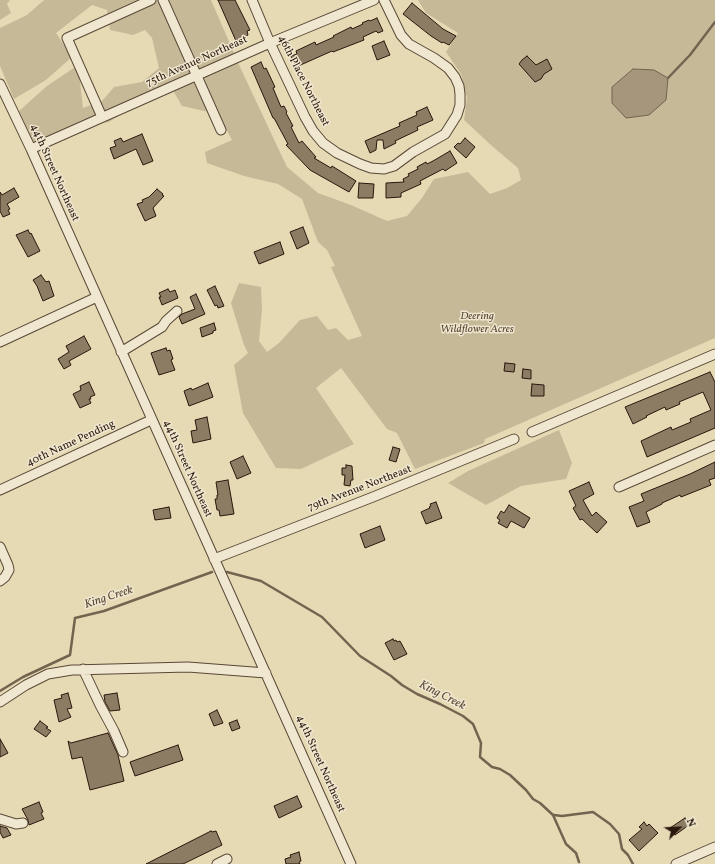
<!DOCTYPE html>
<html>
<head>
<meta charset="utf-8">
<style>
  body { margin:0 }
  #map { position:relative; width:715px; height:864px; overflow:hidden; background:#e6dab5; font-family:Vollkorn,serif }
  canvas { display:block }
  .north { position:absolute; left:659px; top:808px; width:40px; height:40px; -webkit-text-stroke:3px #efe7cf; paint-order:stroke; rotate:66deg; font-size:11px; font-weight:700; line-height:16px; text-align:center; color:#2a160c }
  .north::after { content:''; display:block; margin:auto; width:14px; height:18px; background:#2a160c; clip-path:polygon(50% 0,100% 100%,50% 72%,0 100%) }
</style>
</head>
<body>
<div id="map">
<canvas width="715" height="864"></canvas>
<div class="north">N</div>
</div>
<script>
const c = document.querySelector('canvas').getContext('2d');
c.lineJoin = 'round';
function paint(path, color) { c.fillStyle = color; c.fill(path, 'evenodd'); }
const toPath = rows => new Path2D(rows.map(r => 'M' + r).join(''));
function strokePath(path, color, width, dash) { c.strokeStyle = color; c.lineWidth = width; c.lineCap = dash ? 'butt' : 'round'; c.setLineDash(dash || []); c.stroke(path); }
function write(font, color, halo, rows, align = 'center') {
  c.font = font + ' Vollkorn,serif'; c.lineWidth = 3; c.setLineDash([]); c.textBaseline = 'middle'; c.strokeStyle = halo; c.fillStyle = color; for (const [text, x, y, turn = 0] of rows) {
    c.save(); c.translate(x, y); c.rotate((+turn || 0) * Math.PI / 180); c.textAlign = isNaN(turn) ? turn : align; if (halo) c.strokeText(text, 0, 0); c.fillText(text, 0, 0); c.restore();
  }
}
const green = toPath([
  [0,0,10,0,7,4,11,13,0,20],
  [44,0,211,0,240,67,287,167,318,193,351,205,387,221,407,216,422,198,434,179,468,172,490,194,507,188,521,180,518,168,492,146,464,120,467,98,461,74,446,52,458,33,426,13,418,0,715,0,715,338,485,439,484,443,415,469,397,433,387,429,341,368,316,388,354,444,301,469,276,468,243,413,234,365,248,353,244,345,231,303,239,283,261,287,262,309,259,341,267,352,279,343,300,320,317,316,328,330,336,328,348,340,362,336,331,267,335,266,327,250,318,242,302,199,278,184,244,176,207,163,205,152,232,140,217,112,204,111,182,106,171,87,127,110,109,122,86,125,36,148,19,111,47,86,78,65,83,108,102,101,114,87,142,82,159,68,152,38,145,30,133,35,110,30,107,10,92,5,56,33,72,57,46,80,14,99,0,66,0,28,27,15],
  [559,430,572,463,566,479,521,486,486,505,448,483,468,471]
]);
const water = toPath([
  [633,69,654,70,668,78,666,100,649,115,626,118,612,103,612,87,633,69]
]);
const stream = toPath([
  [668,78,690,55,715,22],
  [227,572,261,581,322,617,360,656,391,676,402,685,417,694,440,704,463,716,473,724,481,743,480,757,492,767,500,769,510,775,526,790,533,799,540,803,553,815,566,844,576,853,579,862],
  [0,691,23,677,70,655,75,618,104,611,212,572],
  [554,815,562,816,593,812,610,824,619,834,622,849,628,855,633,864]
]);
const building = toPath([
  [218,0,235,0,250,30,247,31,248,35,236,41,218,0],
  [412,3,443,29,456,36,449,45,443,42,442,43,431,36,403,14,412,3],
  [377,18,383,31,378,33,376,31,363,37,364,40,333,52,332,51,296,67,291,56,297,54,296,51,315,42,316,45,334,37,333,36,351,27,352,29,363,24,362,23,369,20,370,21,377,18],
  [384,41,390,55,377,60,372,46,384,41],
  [527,56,536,65,547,59,552,69,544,74,541,79,535,82,519,64,522,60,527,56],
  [261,62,264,69,266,68,275,87,273,88,281,107,284,106,287,112,286,113,293,126,291,127,299,143,302,141,316,157,314,158,331,168,332,166,356,181,349,192,310,170,286,145,288,144,274,118,273,118,251,67,261,62],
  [427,107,433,120,417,127,418,130,395,141,396,143,384,149,383,140,377,140,376,150,370,153,365,141,400,126,399,123,417,115,416,112,427,107],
  [142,134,153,161,143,165,136,149,114,159,110,148,116,146,114,141,121,138,123,142,142,134],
  [465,138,475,147,466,158,454,147,458,143,460,144,465,138],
  [450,151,457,163,445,171,443,169,420,181,421,184,401,193,401,197,386,198,386,183,404,182,403,179,409,176,408,174,418,169,417,167,426,162,427,164,433,161,450,151],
  [359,183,374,184,373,198,358,198,359,183],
  [14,188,19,197,7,204,10,209,8,210,10,214,3,217,0,211,0,192,2,195,14,188],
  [157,189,163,194,162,195,164,196,153,208,156,216,145,221,137,204,143,202,142,200,149,197,157,189],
  [303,227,309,243,297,249,290,232,303,227],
  [28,230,30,234,31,233,40,251,28,257,16,235,28,230],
  [280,242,284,254,259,264,254,252,280,242],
  [41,275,46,282,49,281,54,296,43,301,37,286,33,280,41,275],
  [215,286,224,306,218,308,217,305,215,306,207,290,215,286],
  [168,289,170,292,175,290,178,298,162,305,159,297,161,297,159,293,168,289],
  [196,294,205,314,182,324,179,317,182,314,195,309,190,297,196,294],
  [214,323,216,330,213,331,213,333,202,337,200,328,214,323],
  [84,336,91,349,69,361,71,365,64,369,58,359,69,352,66,346,84,336],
  [166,348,167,351,170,350,173,359,171,360,175,370,159,375,151,353,166,348],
  [505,363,515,364,514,372,504,371,505,363],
  [523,369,531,370,531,379,522,378,523,369],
  [710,372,715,382,715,428,647,457,641,441,671,427,672,430,691,422,690,419,711,410,703,392,679,402,680,404,666,410,665,407,646,416,647,417,633,424,625,407,710,372],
  [89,382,95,395,90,397,91,399,89,399,91,403,80,408,73,394,81,390,80,386,89,382],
  [208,383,213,397,189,406,184,391,191,388,192,390,208,383],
  [532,384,544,385,544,396,531,396,532,384],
  [207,417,211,439,193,443,191,431,197,430,195,420,207,417],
  [393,447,400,449,396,462,389,460,393,447],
  [243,456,251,473,237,479,230,462,243,456],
  [715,462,715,478,709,480,711,485,681,497,680,495,662,503,662,504,646,512,650,522,637,527,629,507,644,501,641,494,690,474,715,462],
  [346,465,352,466,353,480,351,480,350,486,344,485,345,475,342,475,342,468,346,468,346,465],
  [228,480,234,514,220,516,219,510,217,510,215,499,217,499,217,495,218,495,216,482,228,480],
  [589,482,594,494,583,500,592,516,596,512,607,522,597,533,582,519,580,520,573,508,576,506,569,491,589,482],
  [436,502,442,518,426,524,421,512,430,508,429,507,431,506,430,504,436,502],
  [509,505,530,518,524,528,511,521,507,528,498,523,500,520,497,518,501,511,504,513,509,505],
  [169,507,171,518,155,520,153,510,169,507],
  [380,526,385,540,365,548,360,534,380,526],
  [393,639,394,641,396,640,397,642,400,641,407,654,394,660,385,643,393,639],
  [68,693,72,708,67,709,71,717,59,722,54,700,62,698,61,695,68,693],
  [117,693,120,710,110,711,105,702,104,695,117,693],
  [217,710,223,723,214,726,209,714,217,710],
  [237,720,240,728,232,731,229,723,237,720],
  [40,721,48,727,46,728,51,731,46,737,34,729,40,721],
  [108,733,118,755,124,781,90,790,82,757,72,759,68,741,71,743,108,733],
  [0,739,8,753,0,757,0,739],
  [178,745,183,760,135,776,130,762,178,745],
  [297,796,302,807,279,818,274,806,297,796],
  [39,802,43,812,41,813,44,819,29,825,28,820,22,809,39,802],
  [685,818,689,825,675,835,670,828,685,818],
  [644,822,647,826,649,824,658,833,639,851,629,840,642,829,639,827,644,822],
  [0,826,7,828,11,835,3,838,0,832,0,826],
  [211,831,212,832,216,831,222,845,183,864,146,864,211,831],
  [299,852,301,861,299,862,300,864,286,864,285,859,291,857,290,855,299,852]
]);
const minor = toPath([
  [163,0,221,130],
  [252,0,270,43,305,117,313,131,323,143,337,153,360,164,371,168,384,169,394,166,413,152,445,134,457,115,460,105,460,94,459,86,455,77,448,68,434,58,409,44,401,35,384,0],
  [0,84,31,149,351,864],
  [102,117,67,38,151,0],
  [31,149,270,43,374,0],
  [0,342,97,297],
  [121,352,162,327,166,321,177,311],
  [532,432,715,354],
  [619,487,715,445],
  [0,490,151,420],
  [0,547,8,565,9,570,5,577,0,581],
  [214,559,373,497,514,439],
  [83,669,100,705,114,731,123,752],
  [0,702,26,685,48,674,72,670,188,667,266,673],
  [0,819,16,824,23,823],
  [217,864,227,859],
  [676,864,715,847]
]);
const streetNames = [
  ["75th Avenue Northeast",197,62,-24],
  ["46th Place Northeast",303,81,63],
  ["44th Street Northeast",54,173,66],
  ["40th Name Pending",71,444,-25],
  ["44th Street Northeast",187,469,66],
  ["79th Avenue Northeast",360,489,-21],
  ["44th Street Northeast",320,764,66]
];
const parkNames = [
  ["Deering",477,317],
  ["Wildflower Acres",477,330]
];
const waterNames = [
  ["King Creek",109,598,-18],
  ["King Creek",442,696,27]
];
paint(green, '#c6b998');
paint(water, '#a6977c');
strokePath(water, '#74634f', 1);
strokePath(stream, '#74634f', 2.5);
paint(building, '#8c7c64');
strokePath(building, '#2a160c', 1);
strokePath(minor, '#594736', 11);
strokePath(minor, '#efe7cf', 9);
write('11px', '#2a160c', '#efe7cf', streetNames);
write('italic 11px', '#594736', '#efe7cf', parkNames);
write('italic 12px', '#5c4a39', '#efe7cf', waterNames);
</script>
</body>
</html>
